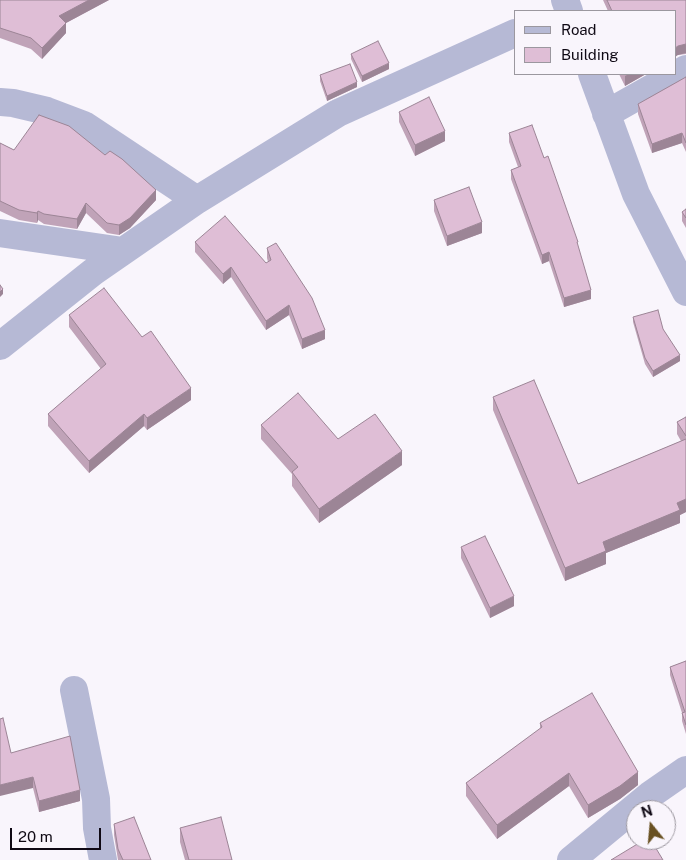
<!DOCTYPE html>
<html>
<head>
<meta charset="utf-8">
<style>
  body { margin:0 }
  #map { position:relative; width:686px; height:860px; overflow:hidden; background:#f9f5fc; font-family:"Public Sans",sans-serif }
  canvas { display:block }
  .legend { position:absolute; left:514px; top:10px; width:162px; height:65px; box-sizing:border-box; background:#f9f5fc; border:1px solid #9b979f; margin:0; padding:6px 9px; list-style:none; font-size:15px; color:#0f0914 }
  .legend li { display:flex; align-items:center; gap:10px; height:25px }
  .legend b { width:25px; border:1px solid #9b979f }
  .north { position:absolute; left:626px; top:800px; width:50px; height:50px; box-sizing:border-box; background:#f9f5fc; border:1px solid #9b979f; border-radius:50%; rotate:343deg; font-size:14px; font-weight:700; line-height:20px; text-align:center; color:#0f0914 }
  .north::after { content:''; display:block; margin:auto; width:18px; height:22px; background:#695122; clip-path:polygon(50% 0,100% 100%,50% 72%,0 100%) }
  .scale { position:absolute; left:10px; top:828px; width:91px; height:22px; box-sizing:border-box; border:2px solid #0f0914; border-top:0; padding-left:6px; font-size:15px; line-height:18px; white-space:nowrap; color:#0f0914; -webkit-text-stroke:4px #f9f5fc; paint-order:stroke }
</style>
</head>
<body>
<div id="map">
<canvas width="686" height="860"></canvas>
<ul class="legend">
<li><b style="height:6px;background:#b6b9d5"></b>Road</li>
<li><b style="height:14px;background:#dfbed6"></b>Building</li>
</ul>
<div class="north">N</div>
<div class="scale">20 m</div>
</div>
<script>
const c = document.querySelector('canvas').getContext('2d');
c.lineJoin = 'round';
const toPath = rows => new Path2D(rows.map(r => 'M' + r).join(''));
function strokePath(path, color, width, dash) { c.strokeStyle = color; c.lineWidth = width; c.lineCap = dash ? 'butt' : 'round'; c.setLineDash(dash || []); c.stroke(path); }
function paint(path, color) { c.fillStyle = color; c.fill(path, 'evenodd'); }
const minor = toPath([
  [565,0,569,11],
  [592,74,636,194,686,292],
  [0,102,13,103,47,111,84,125,197,200],
  [606,114,686,69],
  [0,233,123,251],
  [0,346,93,272,197,200,338,113,515,33],
  [74,690,96,799,97,828,103,860],
  [571,860,650,795,686,770]
]);
const wall = toPath([
  [0,0,109,0,66,23,66,33,42,59,31,49,0,38],
  [603,0,686,0,686,54,678,55,675,11,608,11],
  [351,54,389,69,362,82,351,59],
  [619,74,646,74,625,86],
  [320,75,357,87,327,101,320,81],
  [686,77,686,152,682,143,652,153,638,114,638,104],
  [399,112,445,141,415,156,399,122],
  [509,133,544,158,578,247,591,299,564,307,549,261,542,264,511,179,511,170,518,167,509,142],
  [0,143,14,150,156,200,130,228,119,235,107,233,86,213,77,229,44,224,38,220,37,223,19,220,0,211],
  [434,200,482,233,447,246,434,211],
  [686,209,686,228,682,221,682,212],
  [195,242,266,263,268,262,267,258,267,248,325,339,302,349,289,315,266,330,231,277,223,284,195,252],
  [69,315,142,337,191,400,147,430,144,426,89,473,48,426,48,414,101,369,69,327],
  [633,317,663,329,680,361,653,377,645,364,633,322],
  [493,397,578,484,681,441,677,434,677,422,686,417,686,512,680,515,680,523,606,553,606,564,565,581,493,410],
  [261,425,338,439,402,465,319,523,292,486,292,474,261,439],
  [461,547,514,606,490,618,461,558],
  [686,661,686,734,682,721,682,713,670,675,670,667],
  [540,723,638,785,620,799,588,818,569,786,497,839,466,796,466,783,540,729],
  [11,753,80,801,39,812,33,788],
  [114,824,151,860,118,860,114,835],
  [180,828,232,860,185,860,180,842]
]);
const shadedWall = toPath([
  [89,0,109,0,66,23,66,33,42,59,42,48,59,16],
  [686,44,686,53,678,55,675,57,675,48,678,46],
  [389,63,389,69,362,82,362,76],
  [629,74,646,74,625,86,625,76],
  [357,82,357,87,327,101,327,96],
  [445,131,445,141,415,156,415,145],
  [682,133,682,143,652,153,652,144],
  [156,190,156,200,130,228,119,235,119,225],
  [86,203,86,213,77,229,77,219],
  [38,211,38,220,37,223,37,213],
  [482,222,482,233,447,246,447,236],
  [549,252,549,261,542,264,542,255],
  [231,267,231,277,223,284,223,274],
  [3,289,3,294,0,297,0,292],
  [591,290,591,299,564,307,564,298],
  [289,305,289,315,266,330,266,321],
  [325,330,325,339,302,349,302,339],
  [680,355,680,361,653,377,653,371],
  [191,388,191,400,147,430,147,418],
  [144,414,144,426,89,473,89,461],
  [402,451,402,465,319,523,319,509],
  [686,499,686,512,680,515,680,523,606,553,606,564,565,581,565,568,603,542,677,503],
  [514,596,514,606,490,618,490,608],
  [638,772,638,785,620,799,588,818,588,805],
  [569,773,569,786,497,839,497,825],
  [33,777,33,788,0,796,0,785],
  [80,790,80,801,39,812,39,801]
]);
const building = toPath([
  [0,0,89,0,59,16,66,23,42,48,31,38,0,28,0,0],
  [607,0,686,0,686,44,678,46,675,48,675,11,612,11,607,0],
  [378,41,389,63,362,76,351,54,378,41],
  [350,64,357,82,327,96,320,75,350,64],
  [686,77,686,143,682,133,652,144,638,104,686,77],
  [429,97,445,131,415,145,399,112,429,97],
  [39,115,69,126,105,155,110,151,122,159,156,190,130,218,119,225,107,223,86,203,77,219,44,214,38,211,37,213,19,210,0,201,0,143,14,150,39,115],
  [532,125,544,158,548,156,578,242,577,242,591,290,564,298,549,252,542,255,511,170,521,166,509,133,532,125],
  [469,187,482,222,447,236,434,200,469,187],
  [686,209,686,218,682,212,686,209],
  [225,216,266,263,271,260,267,248,276,243,312,298,325,330,302,339,289,305,266,321,231,267,223,274,195,242,225,216],
  [0,285,3,289,0,292,0,285],
  [104,288,142,337,151,331,191,388,147,418,144,414,89,461,48,414,106,364,69,315,104,288],
  [658,310,663,329,680,355,653,371,645,358,633,317,658,310],
  [534,380,578,484,686,439,686,499,677,503,680,510,603,542,606,551,565,568,493,397,534,380],
  [298,393,338,439,375,414,402,451,319,509,292,472,298,467,261,425,298,393],
  [686,417,686,436,677,422,686,417],
  [485,536,514,596,490,608,461,547,485,536],
  [686,661,686,725,682,713,685,712,670,667,686,661],
  [592,693,638,772,620,786,588,805,569,773,497,825,466,783,542,727,540,723,592,693],
  [3,718,11,753,70,736,80,790,39,801,33,777,0,785,0,719,3,718],
  [134,817,151,860,123,860,118,849,114,824,134,817],
  [221,817,232,860,189,860,180,828,221,817],
  [644,840,651,840,663,860,611,860,644,840]
]);
strokePath(minor, '#b6b9d5', 28);
paint(wall, '#c0a3b8');
paint(shadedWall, '#9c8596');
paint(building, '#dfbed6');
strokePath(building, '#9c8596', 1);
</script>
</body>
</html>
